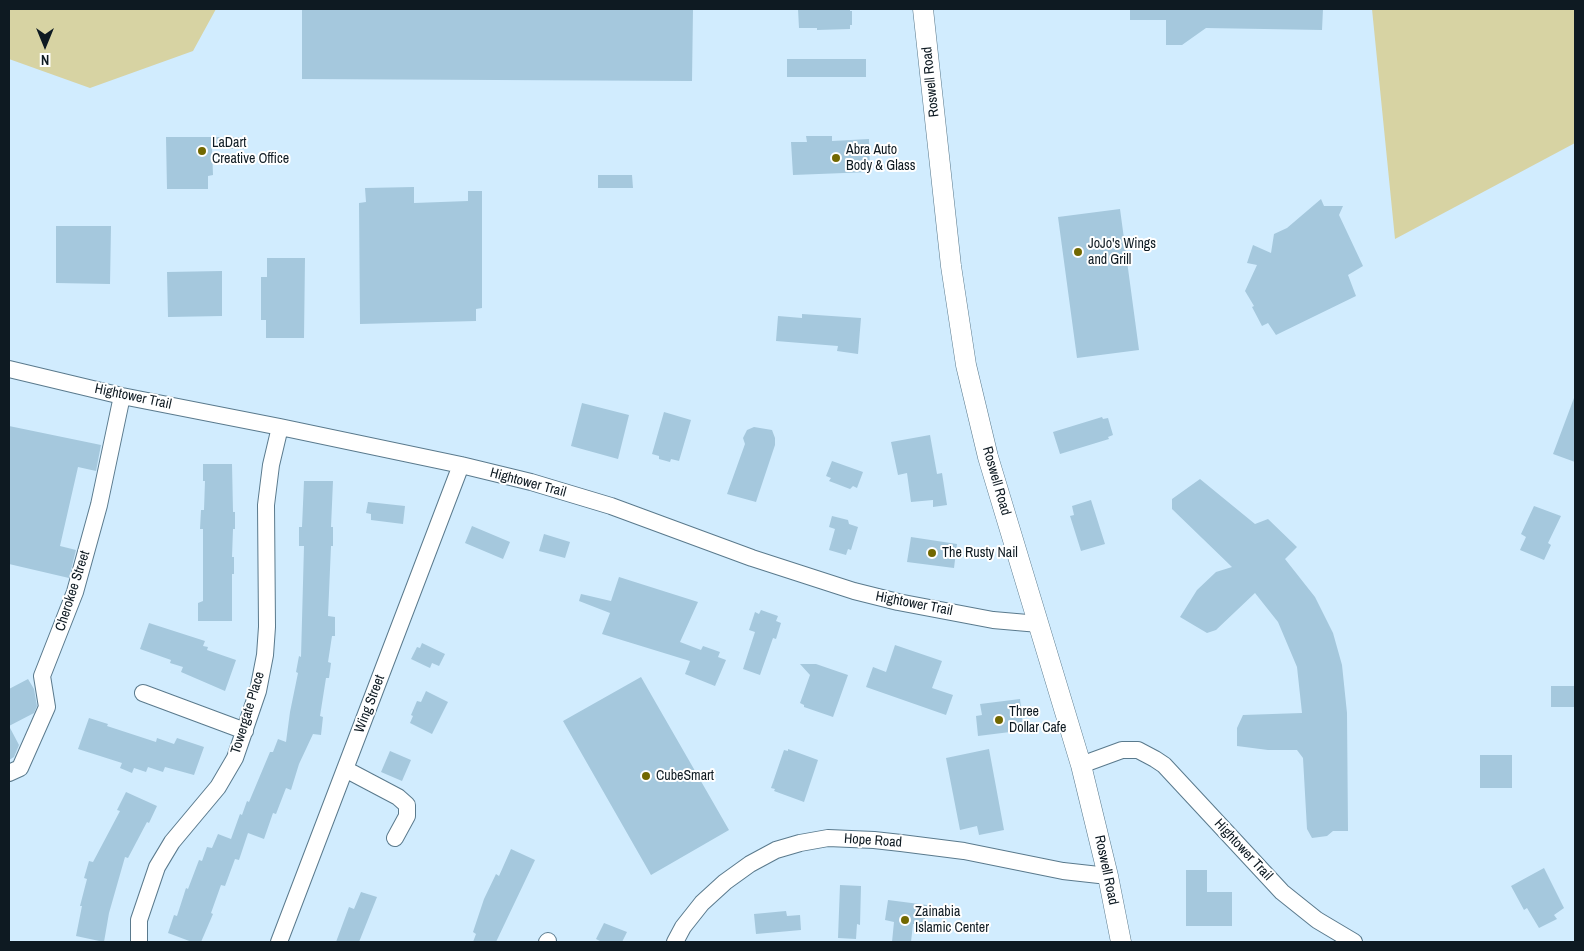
<!DOCTYPE html>
<html>
<head>
<meta charset="utf-8">
<style>
  body { margin:0 }
  #map { position:relative; width:1584px; height:951px; overflow:hidden; background:#d1ecfe; font-family:"Archivo Narrow",sans-serif }
  canvas { display:block }
  .frame { position:absolute; inset:0; border:10px solid #0e1a22; pointer-events:none }
  .north { position:absolute; left:20px; top:20px; width:50px; height:50px; -webkit-text-stroke:4px #fff; paint-order:stroke; rotate:180deg; font-size:14px; font-weight:700; line-height:20px; text-align:center; color:#0e1a22 }
  .north::after { content:''; display:block; margin:auto; width:18px; height:22px; background:#0e1a22; clip-path:polygon(50% 0,100% 100%,50% 72%,0 100%) }
</style>
</head>
<body>
<div id="map">
<canvas width="1584" height="951"></canvas>
<div class="frame"></div>
<div class="north">N</div>
</div>
<script>
const c = document.querySelector('canvas').getContext('2d');
c.lineJoin = 'round';
function paint(path, color) { c.fillStyle = color; c.fill(path, 'evenodd'); }
const toPath = rows => new Path2D(rows.map(r => 'M' + r).join(''));
function strokePath(path, color, width, dash) { c.strokeStyle = color; c.lineWidth = width; c.lineCap = dash ? 'butt' : 'round'; c.setLineDash(dash || []); c.stroke(path); }
function write(font, color, halo, rows, align = 'center') {
  c.font = font + ' "Archivo Narrow",sans-serif'; c.lineWidth = 4; c.setLineDash([]); c.textBaseline = 'middle'; c.strokeStyle = halo; c.fillStyle = color; for (const [text, x, y, turn = 0] of rows) {
    c.save(); c.translate(x, y); c.rotate((+turn || 0) * Math.PI / 180); c.textAlign = isNaN(turn) ? turn : align; if (halo) c.strokeText(text, 0, 0); c.fillText(text, 0, 0); c.restore();
  }
}
const green = toPath([
  [9,9,216,9,193,51,90,88,9,59],
  [1372,9,1575,9,1575,143,1395,239]
]);
const building = toPath([
  [302,9,693,9,692,81,302,79],
  [798,9,850,9,850,11,852,11,852,25,850,25,850,29,817,30,817,28,799,28],
  [1130,9,1323,9,1322,30,1206,28,1182,45,1166,45,1166,20,1130,20],
  [787,59,866,59,866,77,787,77],
  [806,136,832,136,832,141,869,139,870,172,793,175,791,142,807,142],
  [166,137,244,137,244,149,212,149,213,175,208,176,208,189,167,189],
  [598,175,632,175,633,188,598,188],
  [414,187,414,203,468,201,468,191,482,191,482,308,476,309,476,321,360,324,359,203,366,202,365,188],
  [1321,199,1324,206,1343,206,1339,215,1363,266,1348,275,1356,296,1276,335,1268,323,1262,326,1252,307,1254,306,1245,291,1257,265,1247,263,1253,245,1271,253,1274,234,1287,228],
  [1120,209,1139,350,1077,358,1058,217],
  [56,226,111,226,110,284,56,283],
  [267,258,305,258,304,338,266,338,266,320,261,320,261,277,267,277],
  [222,271,222,316,168,317,167,272],
  [802,314,861,318,858,354,837,351,838,346,776,341,778,316,802,318],
  [1574,398,1575,398,1575,462,1553,454],
  [582,403,629,415,618,459,571,446],
  [664,412,691,420,679,461,671,459,670,462,659,459,659,456,652,454],
  [1102,417,1103,419,1108,418,1113,435,1108,437,1109,439,1060,454,1053,432],
  [9,426,101,445,96,471,78,467,60,546,76,550,69,578,9,564],
  [754,427,772,430,775,438,775,445,756,502,727,494,745,444,743,438,747,430],
  [930,435,937,474,942,473,947,505,933,507,933,500,911,502,907,473,898,475,891,442],
  [832,461,863,472,857,488,853,486,850,489,829,481,831,478,826,476],
  [203,464,232,464,233,512,235,512,235,529,233,529,232,557,234,557,234,574,232,574,232,621,198,621,198,603,203,601,203,529,200,529,201,510,204,510,205,481,203,481],
  [1200,479,1255,524,1268,519,1297,547,1285,559,1315,597,1333,633,1342,665,1347,713,1348,831,1333,831,1327,836,1312,838,1307,829,1303,758,1297,750,1268,750,1237,746,1237,728,1243,715,1302,713,1297,667,1278,622,1255,593,1216,630,1207,633,1180,617,1197,590,1216,572,1232,567,1172,509,1172,499],
  [304,481,333,481,331,527,333,527,333,546,331,546,328,616,335,617,335,636,332,636,328,662,331,663,329,678,326,678,320,716,323,717,321,735,313,734,299,764,291,790,286,788,276,814,273,813,264,839,248,833,239,860,235,859,225,886,221,885,211,913,213,914,201,942,192,942,168,933,174,915,177,916,186,888,188,889,199,860,202,861,207,847,212,848,218,834,231,839,240,814,242,815,247,801,249,802,270,752,273,752,278,739,286,742,290,712,298,673,296,672,299,656,301,657,304,546,299,546,299,527,302,527],
  [1091,500,1105,544,1081,551,1070,516,1074,515,1072,506],
  [368,502,405,506,403,524,371,520,371,514,366,513],
  [1534,506,1561,516,1548,543,1551,545,1544,560,1520,550,1526,537,1521,534],
  [832,516,848,520,849,524,858,527,851,550,848,549,846,555,829,550,835,529,829,527],
  [472,526,510,542,503,559,465,543],
  [544,534,570,542,565,558,539,551],
  [911,537,957,544,954,568,907,562],
  [619,577,698,602,680,642,701,650,703,646,720,652,718,657,726,660,715,686,685,674,690,661,602,634,610,613,579,601,581,594,611,601],
  [761,610,778,616,776,621,781,623,776,639,773,638,760,675,743,669,755,632,749,630,755,612,759,614],
  [149,623,205,641,203,646,208,647,207,650,236,660,225,691,181,672,183,667,170,663,171,660,140,649],
  [422,643,445,654,439,666,432,663,430,668,411,659,417,647,420,648],
  [895,645,942,661,932,688,953,695,946,715,866,687,873,667,886,672],
  [800,664,816,664,848,675,833,717,804,707,804,705,800,703,810,675],
  [641,677,729,830,651,875,563,721],
  [28,679,34,689,37,706,34,713,9,726,19,745,14,757,9,760,9,689],
  [1551,686,1575,686,1575,707,1551,707],
  [426,691,448,702,432,734,410,723,413,716,411,715,417,701,421,702],
  [1020,699,1023,725,1010,726,1010,732,978,736,976,716,982,715,980,704],
  [89,718,108,724,107,726,156,742,157,738,174,744,177,738,204,747,194,775,165,767,163,772,148,767,146,772,134,768,132,773,120,768,122,763,78,749],
  [788,749,818,760,804,802,774,791,775,789,771,788,784,750,788,751],
  [989,749,1004,830,979,835,977,826,960,830,946,758],
  [390,751,411,760,402,781,381,772],
  [1480,755,1512,755,1512,788,1480,788],
  [126,792,157,806,149,823,147,822,128,858,125,857,109,913,104,942,76,936,82,906,80,906,87,879,84,878,89,861,93,862,120,811,117,810],
  [511,849,535,860,496,942,473,942,476,934,473,932,484,899,496,874,499,876],
  [1544,868,1564,908,1554,915,1557,919,1539,928,1527,908,1524,910,1511,886],
  [1186,870,1207,870,1207,892,1232,892,1232,926,1186,926],
  [840,885,861,886,860,925,857,924,856,939,838,938],
  [361,892,377,897,359,942,336,942,349,907,354,909],
  [888,900,927,905,924,925,913,924,911,942,892,942,894,922,885,920],
  [786,911,787,916,800,915,801,930,756,934,754,914],
  [604,923,627,932,622,942,602,942,596,939]
]);
const minor = toPath([
  [9,369,122,396,280,427,461,465,531,482,611,506,752,558,854,591,898,602,993,620,1039,624],
  [143,693,245,731],
  [1081,765,1122,750,1138,750,1155,759,1164,765,1282,892,1317,920,1354,942],
  [345,769,398,797,407,805,407,816,395,838],
  [9,773,20,768,47,707,42,676,75,592,99,505,122,396],
  [139,942,139,920,157,867,172,842,218,787,235,758,258,691,265,655,267,627,266,505,271,465,280,427],
  [279,942,461,465],
  [547,942,548,941],
  [675,942,683,927,702,903,725,882,750,864,776,850,800,843,828,838,874,840,901,843,964,851,1063,871,1108,876]
]);
const major = toPath([
  [923,9,951,266,966,365,988,457,1081,765,1108,876,1121,942]
]);
const markers = [
  [202,151,5,"#726800"],
  [836,158,5,"#726800"],
  [1078,252,5,"#726800"],
  [932,553,5,"#726800"],
  [999,720,5,"#726800"],
  [646,776,5,"#726800"],
  [905,920,5,"#726800"]
];
const streetNames = [
  ["Roswell Road",931,82,-96],
  ["Hightower Trail",133,397,12],
  ["Roswell Road",996,481,74],
  ["Hightower Trail",528,483,15],
  ["Cherokee Street",73,591,-72],
  ["Hightower Trail",914,604,11],
  ["Wing Street",370,704,-69],
  ["Towergate Place",248,713,-73],
  ["Hope Road",873,841,4],
  ["Hightower Trail",1243,850,47],
  ["Roswell Road",1106,870,78]
];
const poiNames = [
  ["LaDart",212,143],
  ["Creative Office",212,159],
  ["Abra Auto",846,150],
  ["Body & Glass",846,166],
  ["JoJo's Wings",1088,244],
  ["and Grill",1088,260],
  ["The Rusty Nail",942,553],
  ["Three",1009,712],
  ["Dollar Cafe",1009,728],
  ["CubeSmart",656,776],
  ["Zainabia",915,912],
  ["Islamic Center",915,928]
];
paint(green, '#d7d3a3');
paint(building, '#a5c8dd');
strokePath(minor, '#5a7a8d', 18);
strokePath(major, '#5a7a8d', 21);
strokePath(minor, '#fff', 16);
strokePath(major, '#fff', 20);
for (const [x, y, r, color] of markers) { const dot = new Path2D(); dot.arc(x, y, r, 0, 2 * Math.PI); c.fillStyle = color; c.fill(dot); strokePath(dot, '#fff', 2); }
write('14px', '#0e1a22', '#fff', streetNames);
write('14px', '#0e1a22', '#fff', poiNames, 'left');
</script>
</body>
</html>
